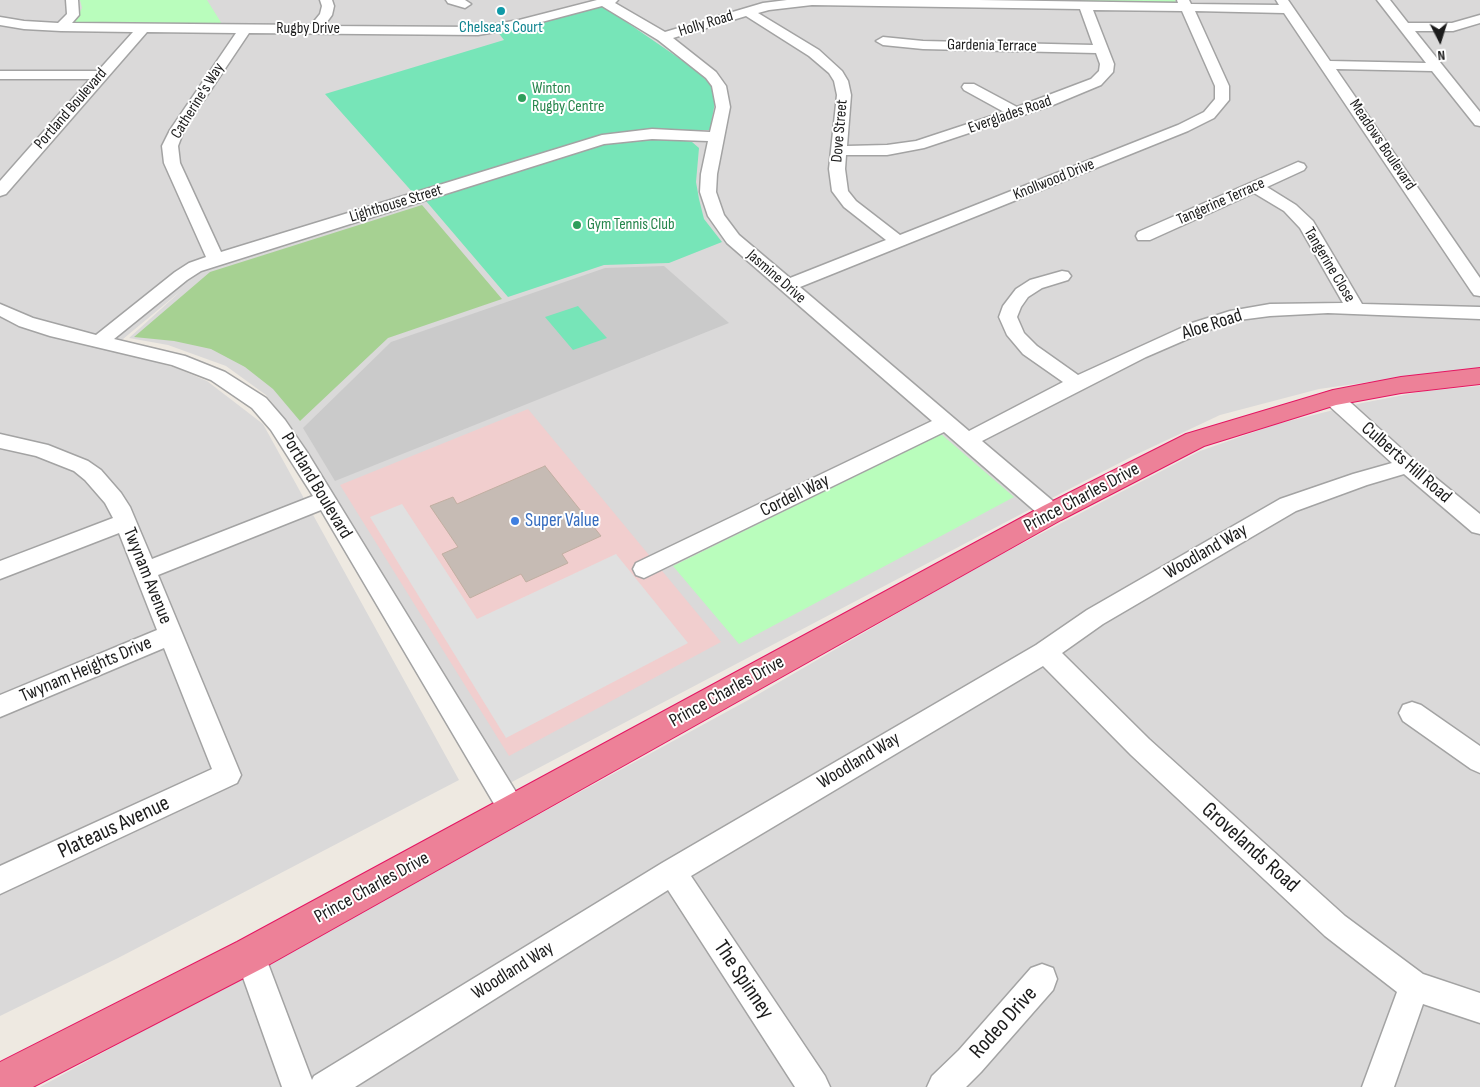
<!DOCTYPE html>
<html>
<head>
<meta charset="utf-8">
<style>
  body { margin:0 }
  #map { position:relative; width:1480px; height:1087px; overflow:hidden; background:#eee9e1; font-family:"Sofia Sans Condensed",sans-serif }
  canvas { display:block }
  .north { position:absolute; left:1415px; top:15px; width:50px; height:50px; -webkit-text-stroke:4px #fff; paint-order:stroke; rotate:175deg; font-size:14px; font-weight:700; line-height:20px; text-align:center; color:#1c1c1c }
  .north::after { content:''; display:block; margin:auto; width:18px; height:22px; background:#1c1c1c; clip-path:polygon(50% 0,100% 100%,50% 72%,0 100%) }
</style>
</head>
<body>
<div id="map">
<canvas width="1480" height="1087"></canvas>
<div class="north">N</div>
</div>
<script>
const c = document.querySelector('canvas').getContext('2d');
c.lineJoin = 'round';
function paint(path, color) { c.fillStyle = color; c.fill(path, 'evenodd'); }
const toPath = rows => new Path2D(rows.map(r => 'M' + r).join(''));
function strokePath(path, color, width, dash) { c.strokeStyle = color; c.lineWidth = width; c.lineCap = dash ? 'butt' : 'round'; c.setLineDash(dash || []); c.stroke(path); }
function write(font, color, halo, rows, align = 'center') {
  c.font = font + ' "Sofia Sans Condensed",sans-serif'; c.lineWidth = 4; c.setLineDash([]); c.textBaseline = 'middle'; c.strokeStyle = halo; c.fillStyle = color; for (const [text, x, y, turn = 0] of rows) {
    c.save(); c.translate(x, y); c.rotate((+turn || 0) * Math.PI / 180); c.textAlign = isNaN(turn) ? turn : align; if (halo) c.strokeText(text, 0, 0); c.fillText(text, 0, 0); c.restore();
  }
}
const residential = toPath([
  [0,0,1480,0,1480,369,1441,372,1319,389,1220,415,1133,456,1023,513,510,783,296,433,266,395,226,366,168,345,129,338,182,290,111,349,176,368,207,381,263,424,459,780,118,958,0,1016],
  [1480,386,1480,1087,40,1087,750,699,977,567,1200,451,1277,424,1362,403,1425,391]
]);
const commercial = toPath([
  [528,409,721,642,509,756,340,485]
]);
const religious = toPath([
  [664,266,729,323,335,481,303,428,391,342,605,268]
]);
const forest = toPath([
  [422,205,502,299,388,338,300,421,273,389,245,367,211,349,174,341,134,337,210,272]
]);
const park = toPath([
  [80,0,207,0,222,24,74,23,82,8],
  [960,0,1175,0,1177,4],
  [941,434,1014,497,739,644,673,566]
]);
const pitch = toPath([
  [603,6,670,52,694,69,711,84,715,102,710,130,644,130,603,136,415,195,325,94,504,40,497,31],
  [646,140,680,140,692,142,699,148,696,182,699,199,704,219,722,242,669,263,604,265,508,297,426,201,600,145],
  [578,306,607,338,573,350,545,317]
]);
const parking = toPath([
  [402,504,477,619,616,554,688,643,506,738,370,517]
]);
const building = toPath([
  [545,466,601,536,562,554,568,563,526,582,521,574,470,598,442,554,458,547,430,506,453,497,457,504,545,466]
]);
const minor = toPath([
  [66,0,78,0,79,15,72,23,311,25,320,14,322,6,320,0,332,0,334,6,332,15,324,26,478,27,519,20,597,0,618,0,615,3,665,32,763,3,787,0,979,0,1178,3,1177,0,1189,0,1191,4,1279,5,1276,0,1288,0,1330,61,1426,63,1377,0,1390,0,1408,23,1452,23,1480,15,1480,23,1453,31,1415,31,1480,112,1480,126,1475,125,1432,71,1336,69,1480,278,1480,296,1474,295,1471,291,1284,13,1195,11,1229,86,1229,100,1214,118,1188,131,800,287,969,431,1063,382,1023,354,1007,335,999,317,1003,306,1016,289,1030,280,1062,271,1068,272,1071,276,1068,280,1042,288,1028,297,1021,307,1017,317,1024,333,1037,346,1078,375,1192,323,1230,311,1270,304,1343,303,1300,228,1284,211,1254,193,1150,240,1138,240,1136,236,1138,232,1298,162,1304,164,1306,167,1304,170,1267,187,1296,205,1313,221,1362,304,1480,307,1480,319,1328,313,1270,316,1239,320,1206,331,1146,357,982,441,1060,507,1063,513,1060,519,1052,521,1044,519,944,432,644,578,636,575,633,569,636,563,932,421,727,243,708,216,700,192,701,174,708,141,652,139,604,144,201,271,187,280,114,339,185,356,225,372,266,398,285,420,307,452,527,810,523,819,513,822,503,819,321,510,158,575,241,775,237,783,0,894,0,866,212,769,164,648,0,717,0,695,157,630,119,533,0,579,0,561,113,518,105,503,85,480,74,471,36,456,0,448,0,434,48,445,88,461,101,470,121,493,130,507,152,559,313,496,271,430,252,408,211,380,172,365,50,336,19,326,0,316,0,304,33,318,96,335,175,272,189,263,206,257,164,163,162,146,170,130,236,33,147,32,6,194,0,196,0,181,90,79,0,79,0,71,98,71,133,32,61,31,24,29,0,25,0,17,24,21,58,23,67,14,66,0],
  [812,5,1080,9,1093,45,923,41,883,37,876,41,883,45,923,49,1096,53,1100,64,1099,71,1091,79,1017,107,974,84,964,84,962,87,964,90,1004,112,916,141,887,145,847,146,851,95,848,81,842,71,819,50,758,13,769,10,812,5],
  [602,6,658,40,706,78,712,86,716,107,710,132,652,129,602,135,221,252,180,163,178,146,184,130,249,33,478,35,519,28,602,6],
  [1093,10,1182,11,1215,86,1215,99,1204,112,1178,125,900,235,856,201,848,191,845,169,846,155,887,155,924,148,1053,105,1101,85,1113,72,1114,64,1093,10],
  [746,16,809,56,829,73,834,81,837,95,829,169,832,191,844,207,886,240,790,278,739,235,724,215,716,192,717,174,730,107,726,86,716,72,673,38,746,16],
  [446,0,465,0,471,4,465,8,448,3,446,0],
  [1333,391,1340,393,1415,461,1480,514,1480,534,1472,532,1404,474,1367,485,1296,511,1103,624,1062,653,1149,739,1345,916,1423,974,1480,993,1480,1023,1423,1004,1394,1087,1362,1087,1397,992,1325,936,1131,755,1043,666,691,876,825,1076,830,1087,795,1087,668,890,355,1087,282,1087,235,955,239,945,250,940,261,945,312,1080,314,1076,662,863,1036,645,1087,610,1280,499,1353,474,1392,463,1326,403,1323,398,1326,393,1333,391],
  [1412,702,1421,705,1480,746,1480,773,1471,769,1403,721,1399,713,1403,705,1412,702],
  [1042,964,1053,968,1057,979,1053,990,981,1072,966,1087,927,1087,932,1076,959,1050,1031,968,1042,964]
]);
const highway = toPath([
  [1480,368,1480,384,1401,393,1336,405,1204,446,1061,520,263,968,33,1087,0,1087,0,1062,237,942,1043,506,1186,434,1333,390,1401,377,1480,368]
]);
const markers = [
  [501,11,5,"#0f9aa8"],
  [522,98,5,"#2e9e5b"],
  [577,225,5,"#2e9e5b"],
  [515,521,5,"#3f7fe0"]
];
const farStreetnames = [
  ["Holly Road",706,24,-17],
  ["Rugby Drive",308,29],
  ["Gardenia Terrace",992,46,1],
  ["Catherine's Way",198,101,-58],
  ["Portland Boulevard",71,109,-49],
  ["Everglades Road",1010,115,-19],
  ["Dove Street",840,131,-85],
  ["Meadows Boulevard",1382,145,56],
  ["Knollwood Drive",1054,180,-22],
  ["Tangerine Terrace",1221,202,-24],
  ["Lighthouse Street",396,204,-17],
  ["Tangerine Close",1329,265,59],
  ["Jasmine Drive",776,277,41]
];
const farCulturenames = [
  ["Chelsea's Court",501,28]
];
const farLeisurenames = [
  ["Winton",532,89],
  ["Rugby Centre",532,107],
  ["Gym Tennis Club",587,225]
];
const streetNames = [
  ["Aloe Road",1212,325,-18],
  ["Culberts Hill Road",1406,463,41],
  ["Portland Boulevard",316,486,59],
  ["Cordell Way",795,496,-26],
  ["Prince Charles Drive",1082,498,-28],
  ["Woodland Way",1206,552,-30],
  ["Twynam Avenue",147,576,68],
  ["Twynam Heights Drive",86,670,-23],
  ["Prince Charles Drive",727,692,-29],
  ["Woodland Way",859,761,-31],
  ["Prince Charles Drive",372,888,-29],
  ["Woodland Way",513,971,-32]
];
const shopNames = [
  ["Super Value",525,521]
];
const nearStreetnames = [
  ["Plateaus Avenue",114,828,-25],
  ["Grovelands Road",1250,848,42],
  ["The Spinney",743,980,56],
  ["Rodeo Drive",1004,1023,-48]
];
paint(residential, '#dad9d9');
paint(commercial, '#f1cece');
paint(religious, '#cacaca');
paint(forest, '#a6d192');
paint(park, '#b9fdbc');
paint(pitch, '#77e5b8');
paint(parking, '#e0e0e0');
paint(building, '#c6bbb4');
strokePath(building, '#c1afa2', 1);
strokePath(minor, '#a3a3a3', 3);
strokePath(highway, '#e41662', 2);
paint(minor, '#fff');
paint(highway, '#ed8198');
for (const [x, y, r, color] of markers) { const dot = new Path2D(); dot.arc(x, y, r, 0, 2 * Math.PI); c.fillStyle = color; c.fill(dot); strokePath(dot, '#fff', 2); }
write('16px', '#1c1c1c', '#fff', farStreetnames);
write('16px', '#0d838f', '#fff', farCulturenames);
write('16px', '#27864d', '#fff', farLeisurenames, 'left');
write('19px', '#1c1c1c', '#fff', streetNames);
write('19px', '#366cbe', '#fff', shopNames, 'left');
write('22px', '#1c1c1c', '#fff', nearStreetnames);
</script>
</body>
</html>
